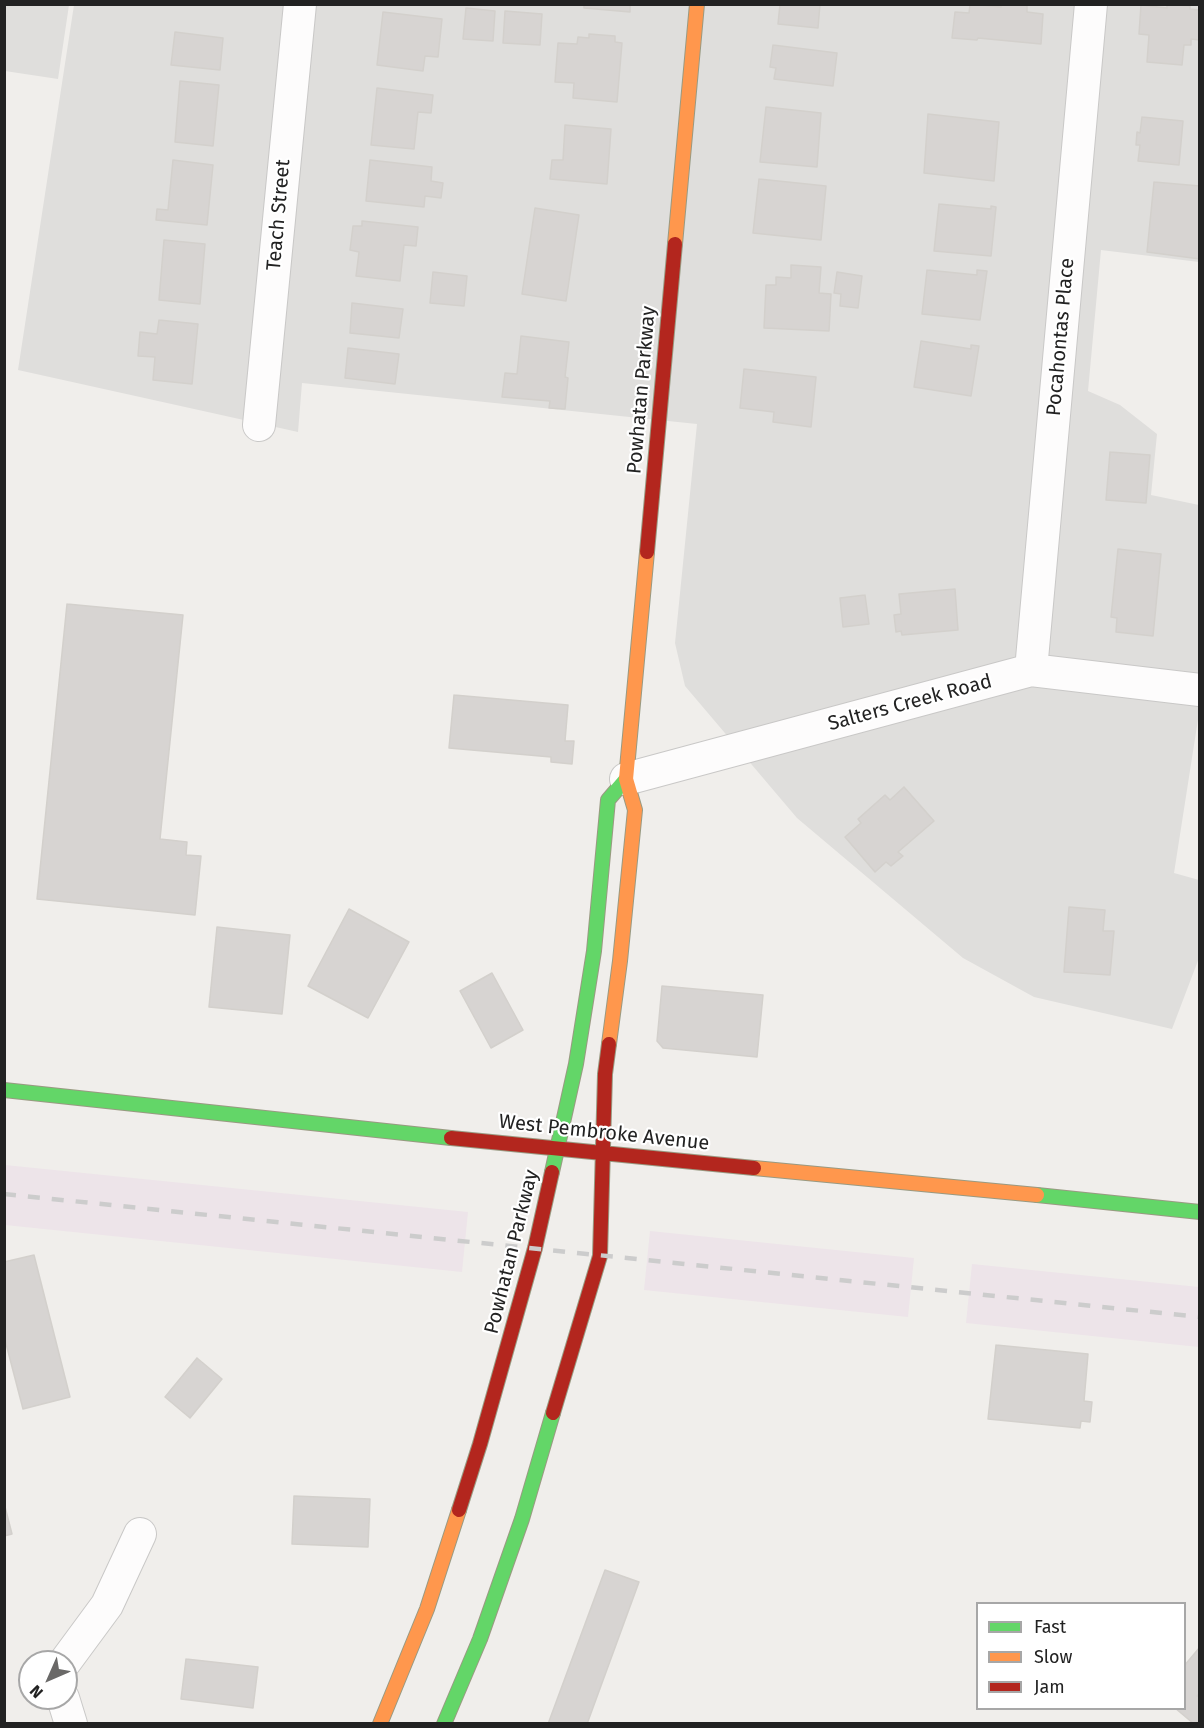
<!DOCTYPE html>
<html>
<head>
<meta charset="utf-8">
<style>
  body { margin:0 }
  #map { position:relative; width:1204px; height:1728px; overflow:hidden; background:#f0eeeb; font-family:"Fira Sans",sans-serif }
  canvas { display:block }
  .frame { position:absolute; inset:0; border:6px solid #222; pointer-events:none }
  .legend { position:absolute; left:976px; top:1602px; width:210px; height:108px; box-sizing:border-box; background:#fff; border:2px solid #a7a7a7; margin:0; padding:8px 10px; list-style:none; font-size:18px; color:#222 }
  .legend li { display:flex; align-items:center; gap:12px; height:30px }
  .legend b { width:30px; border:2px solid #a7a7a7 }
  .north { position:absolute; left:18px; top:1650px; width:60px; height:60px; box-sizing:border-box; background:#fff; border:2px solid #a7a7a7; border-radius:50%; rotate:225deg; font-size:16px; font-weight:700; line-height:24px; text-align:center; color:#222 }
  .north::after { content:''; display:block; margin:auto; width:21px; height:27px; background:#6a6968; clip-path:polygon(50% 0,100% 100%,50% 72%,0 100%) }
</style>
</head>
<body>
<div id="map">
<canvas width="1204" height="1728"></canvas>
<div class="frame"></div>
<ul class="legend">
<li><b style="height:8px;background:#63d668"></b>Fast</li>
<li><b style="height:8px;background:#ff974d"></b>Slow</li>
<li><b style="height:8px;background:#b3261e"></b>Jam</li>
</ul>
<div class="north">N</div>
</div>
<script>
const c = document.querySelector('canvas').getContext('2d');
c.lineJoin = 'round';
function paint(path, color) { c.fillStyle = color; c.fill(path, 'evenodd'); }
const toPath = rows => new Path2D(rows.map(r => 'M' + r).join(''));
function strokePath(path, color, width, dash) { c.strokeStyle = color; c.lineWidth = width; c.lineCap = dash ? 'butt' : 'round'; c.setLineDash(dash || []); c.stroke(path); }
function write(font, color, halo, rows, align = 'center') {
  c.font = font + ' "Fira Sans",sans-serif'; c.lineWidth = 4.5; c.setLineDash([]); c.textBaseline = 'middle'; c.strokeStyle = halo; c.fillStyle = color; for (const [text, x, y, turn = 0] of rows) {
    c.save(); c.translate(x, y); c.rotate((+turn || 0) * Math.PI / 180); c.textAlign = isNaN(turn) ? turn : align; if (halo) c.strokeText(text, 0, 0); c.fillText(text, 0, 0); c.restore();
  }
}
const residential = toPath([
  [4,5,69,5,58,79,5,71],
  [74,5,1199,5,1199,262,1101,250,1088,391,1120,405,1157,434,1151,495,1199,505,1199,713,1174,873,1199,880,1199,958,1172,1029,1034,997,963,958,797,818,685,686,675,643,697,424,302,383,298,432,18,370]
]);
const industrial = toPath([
  [5,1165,468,1212,462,1272,5,1225],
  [650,1231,914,1258,908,1317,644,1290],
  [972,1264,1199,1287,1199,1347,966,1323]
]);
const building = toPath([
  [584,4,630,4,630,12,584,8,584,4],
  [780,4,820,4,818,28,778,24,780,4],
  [970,4,1001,7,1002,4,1027,4,1027,12,1043,14,1041,44,978,38,977,40,952,38,955,12,969,13,970,4],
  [1167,4,1190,6,1190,9,1200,10,1200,40,1191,39,1191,45,1184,45,1182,65,1147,62,1149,35,1139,34,1141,5,1167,8,1167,4],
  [466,8,495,11,493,41,463,39,466,8],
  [505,11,542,14,540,45,503,43,505,11],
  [383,12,442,19,438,57,425,56,423,71,377,65,383,12],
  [175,32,223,38,220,70,171,65,175,32],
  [589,34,615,36,615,42,622,43,617,102,573,98,574,83,555,82,558,43,577,44,578,37,589,38,589,34],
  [773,45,837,53,833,86,774,79,776,68,770,67,773,45],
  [180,81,219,85,213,146,175,142,180,81],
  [377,88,433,95,431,113,418,112,414,149,371,145,377,88],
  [766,107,821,113,817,167,760,162,766,107],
  [928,114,999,122,994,181,924,173,928,114],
  [1142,117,1183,121,1179,165,1138,161,1140,145,1136,145,1137,132,1140,133,1142,117],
  [565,125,611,129,607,184,550,179,552,160,563,160,565,125],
  [173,160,213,165,207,225,156,220,157,209,168,210,173,160],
  [370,160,432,167,431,181,443,183,441,198,425,196,424,207,366,201,370,160],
  [759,179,826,186,821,240,753,233,759,179],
  [1154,182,1200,186,1200,259,1147,252,1154,182],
  [939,204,991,209,991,206,996,207,991,256,934,251,939,204],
  [535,208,579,215,566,301,522,294,535,208],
  [362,221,418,227,416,246,404,245,400,281,356,276,359,252,350,250,353,226,362,226,362,221],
  [164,240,205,244,200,304,159,300,164,240],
  [791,265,821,267,819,293,831,294,829,331,764,328,766,285,776,285,776,277,791,278,791,265],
  [927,270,977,275,977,270,987,271,980,320,922,314,927,270],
  [433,272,467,276,464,306,430,303,433,272],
  [837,272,862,276,858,308,840,306,841,294,834,293,837,272],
  [352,303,403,309,399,338,350,333,352,303],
  [159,320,198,324,192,384,153,380,155,357,138,356,140,332,157,334,159,320],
  [521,336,569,342,565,377,568,378,565,409,549,408,550,401,502,397,505,373,517,374,521,336],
  [921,341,971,349,971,345,979,346,971,396,914,387,921,341],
  [348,348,399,354,395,384,345,378,348,348],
  [744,369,816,377,811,427,773,422,774,412,740,408,744,369],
  [1110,452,1150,455,1146,503,1106,500,1110,452],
  [1118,549,1161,554,1153,636,1116,632,1117,618,1111,617,1118,549],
  [955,589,958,630,902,635,901,631,896,632,894,615,901,614,899,594,955,589],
  [865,595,869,624,843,627,840,598,865,595],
  [67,604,183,615,160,839,187,842,186,855,201,856,195,915,37,899,67,604],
  [454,695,568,705,565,741,574,741,572,764,551,762,551,757,449,748,454,695],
  [904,787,934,821,898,852,903,856,891,866,886,862,875,872,845,837,861,823,858,819,885,795,890,800,904,787],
  [1069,907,1105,910,1103,931,1114,931,1110,975,1064,972,1069,907],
  [349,909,409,942,368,1018,308,986,349,909],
  [217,927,290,935,282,1014,209,1007,217,927],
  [492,973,523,1030,491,1048,460,991,492,973],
  [662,986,763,995,757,1057,663,1048,657,1041,662,986],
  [34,1255,70,1397,23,1409,4,1336,4,1262,34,1255],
  [996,1345,1088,1354,1084,1401,1092,1402,1090,1422,1081,1421,1080,1428,988,1419,996,1345],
  [197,1358,222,1379,190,1418,165,1397,197,1358],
  [294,1496,370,1499,368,1547,292,1544,294,1496],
  [4,1503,12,1534,4,1536,4,1503],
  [605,1570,639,1582,587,1724,548,1724,605,1570],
  [1200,1647,1200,1693,1197,1696,1200,1698,1200,1721,1194,1724,1175,1708,1184,1708,1184,1666,1200,1647],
  [186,1659,258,1667,253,1708,181,1699,186,1659]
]);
const street = toPath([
  [259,425,300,4],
  [1031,670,1091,4],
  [626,779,1031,670,1200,690],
  [65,1662,107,1605,140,1534],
  [63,1698,71,1724]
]);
const fast = toPath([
  [4,1090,451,1138],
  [552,1172,576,1064,594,951,608,800,626,779],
  [1037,1195,1200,1212],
  [444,1724,480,1639,522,1519,553,1413]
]);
const slow = toPath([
  [675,244,697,4],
  [609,1044,620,961,635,810,626,779,647,552],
  [754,1168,1037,1195],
  [380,1724,427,1609,459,1510]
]);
const jam = toPath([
  [647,552,675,244],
  [451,1138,754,1168],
  [553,1413,600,1256,605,1074,609,1044],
  [459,1510,480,1444,535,1248,552,1172]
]);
const rail = toPath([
  [4,1194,1200,1317]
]);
const streetNames = [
  ["Teach Street",279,215,-85],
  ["Pocahontas Place",1061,337,-85],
  ["Powhatan Parkway",642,390,-85],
  ["Salters Creek Road",910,703,-15],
  ["West Pembroke Avenue",604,1133,6],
  ["Powhatan Parkway",512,1252,-76]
];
paint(residential, '#dfdedc');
paint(industrial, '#ede4e9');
paint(building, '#d7d4d2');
strokePath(building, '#d3d0cc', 1.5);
strokePath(street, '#c9c8c7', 34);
strokePath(fast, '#999a82', 16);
strokePath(slow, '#999a82', 16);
strokePath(jam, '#999a82', 16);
strokePath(street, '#fdfcfc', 32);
strokePath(fast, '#63d668', 14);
strokePath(slow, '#ff974d', 14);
strokePath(jam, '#b3261e', 14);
strokePath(rail, '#ccc', 4.5, [12, 12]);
write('20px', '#222', '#fff', streetNames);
</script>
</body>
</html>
